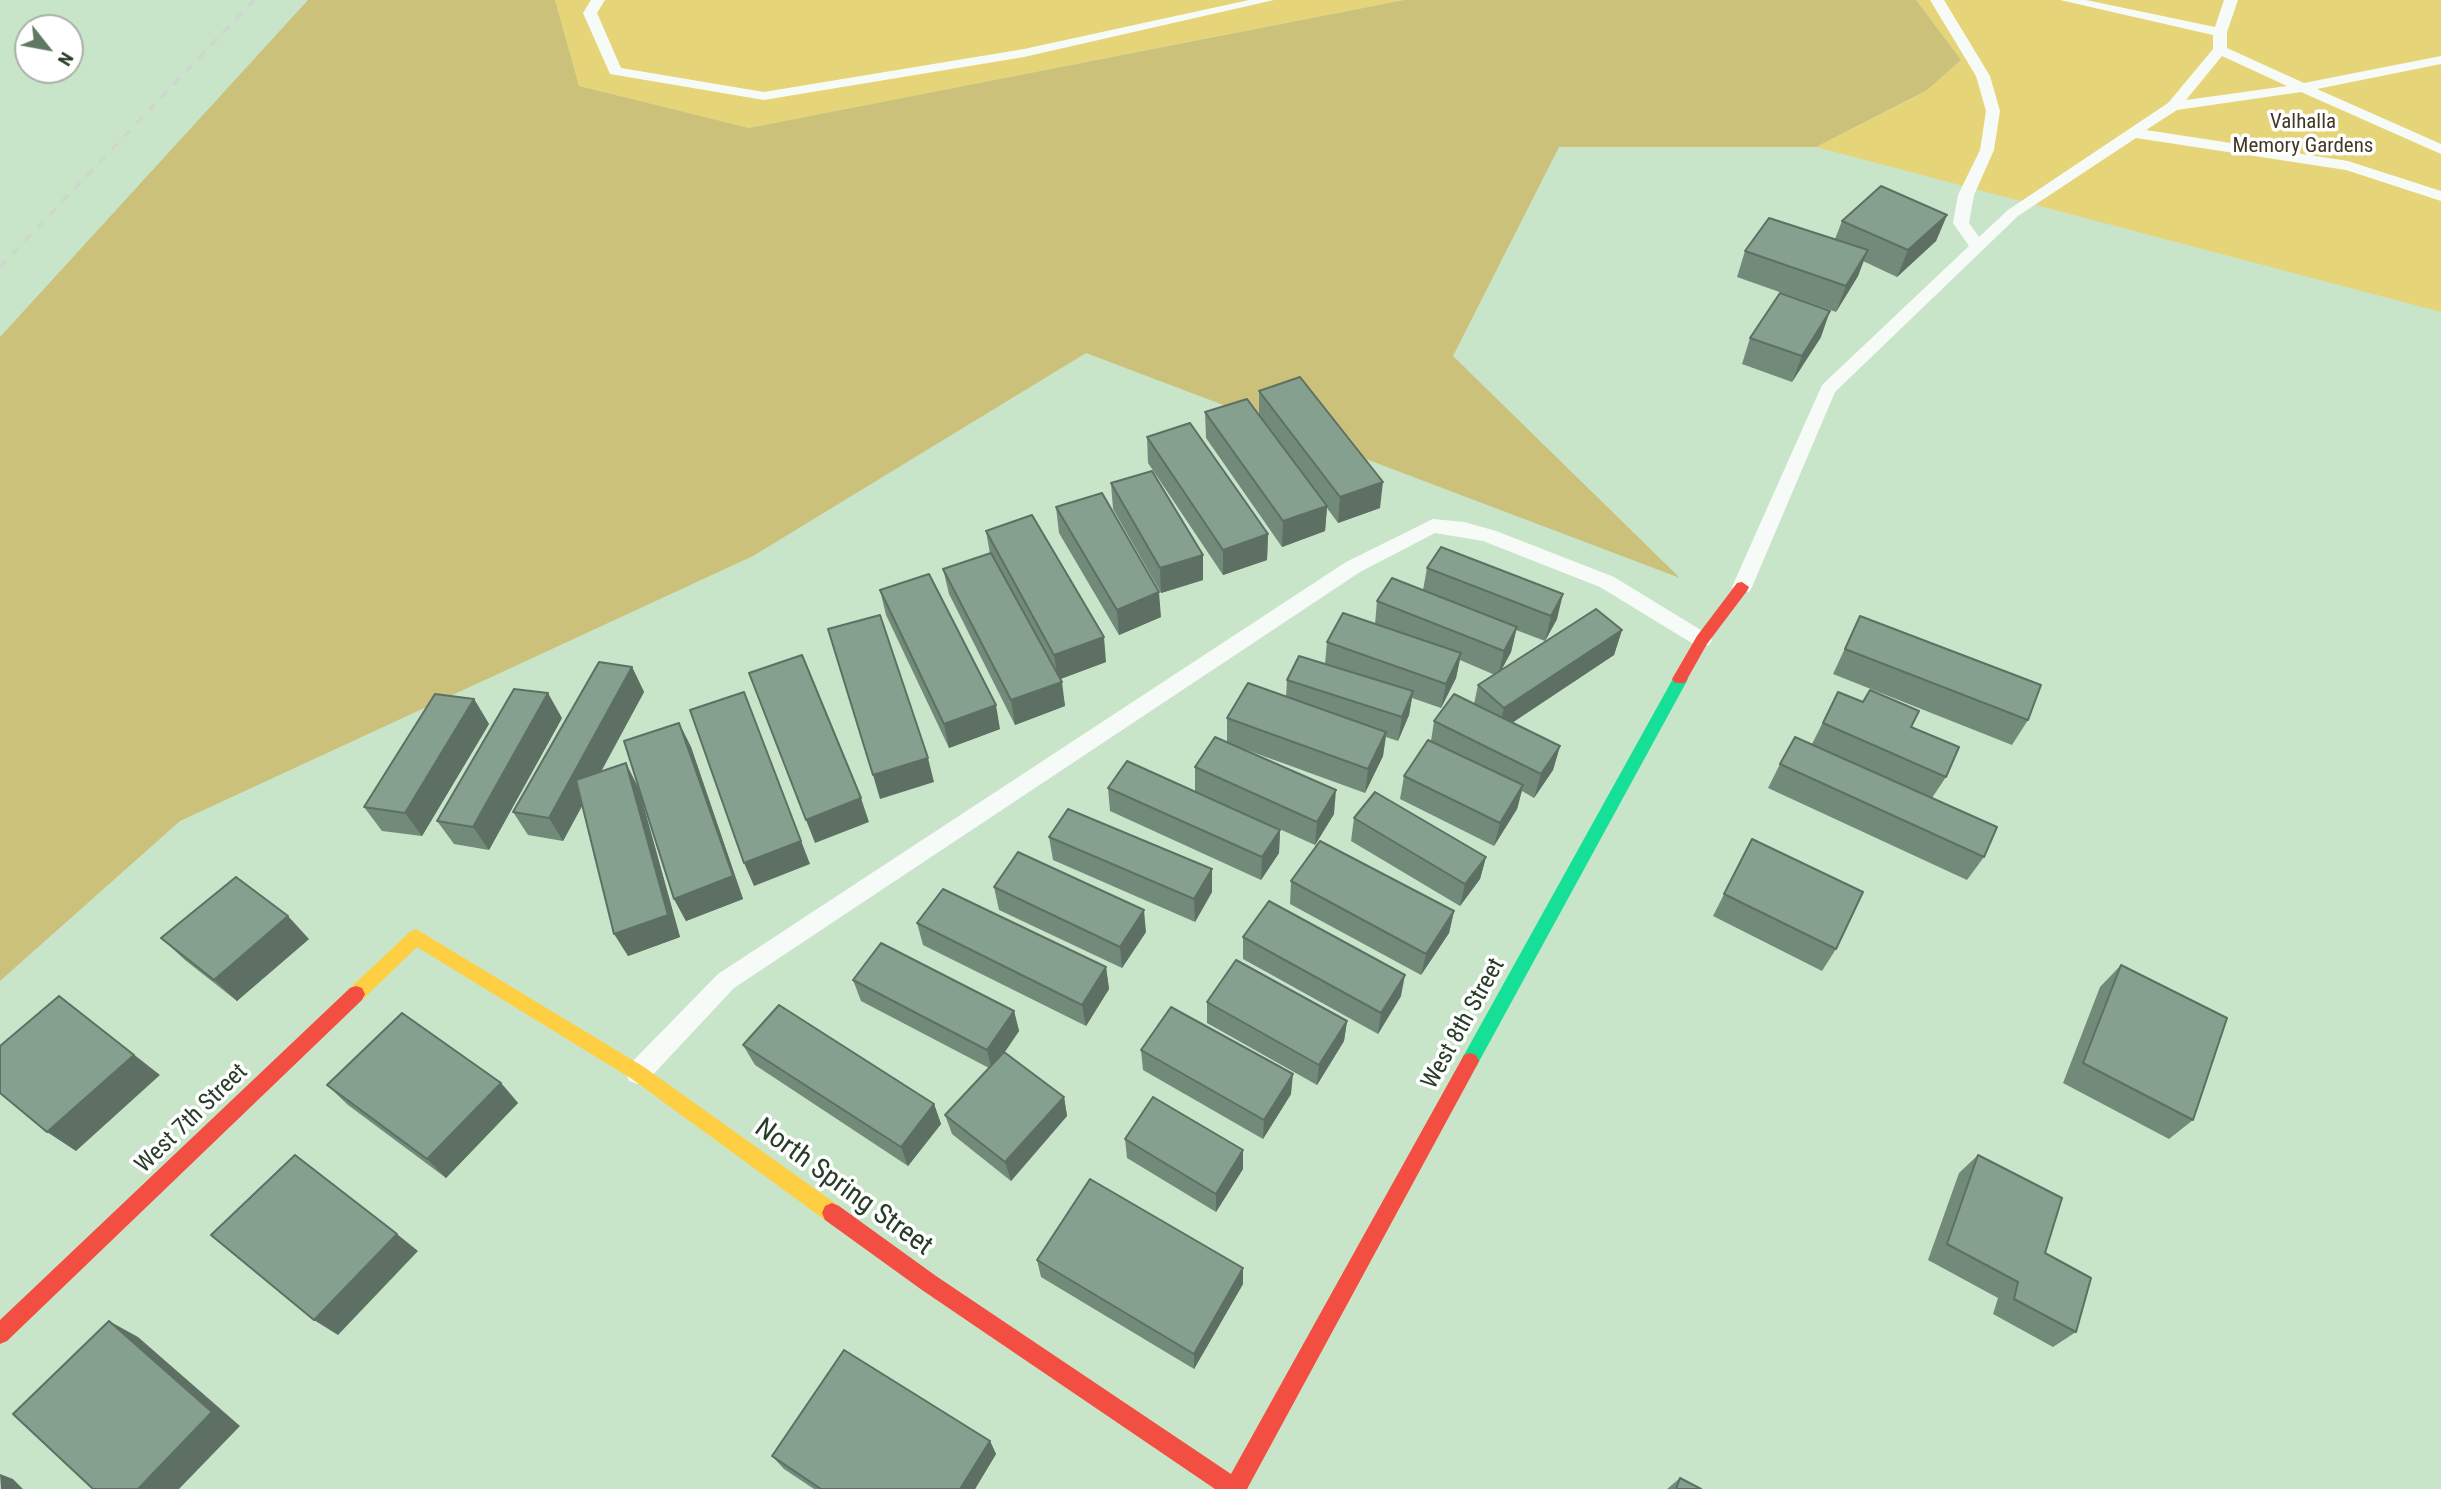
<!DOCTYPE html>
<html>
<head>
<meta charset="utf-8">
<style>
  body { margin:0 }
  #map { position:relative; width:2441px; height:1489px; overflow:hidden; background:#c9e5c9; font-family:"Roboto Condensed",sans-serif }
  canvas { display:block }
  .north { position:absolute; left:14px; top:14px; width:70px; height:70px; box-sizing:border-box; background:#fff; border:2px solid #a9b1a9; border-radius:50%; rotate:121deg; font-size:19px; font-weight:700; line-height:28px; text-align:center; color:#283d29 }
  .north::after { content:''; display:block; margin:auto; width:24px; height:32px; background:#607861; clip-path:polygon(50% 0,100% 100%,50% 72%,0 100%) }
</style>
</head>
<body>
<div id="map">
<canvas width="2441" height="1489"></canvas>
<div class="north">N</div>
</div>
<script>
const c = document.querySelector('canvas').getContext('2d');
c.lineJoin = 'round';
function paint(path, color) { c.fillStyle = color; c.fill(path, 'evenodd'); }
const toPath = rows => new Path2D(rows.map(r => 'M' + r).join(''));
function strokePath(path, color, width, dash) { c.strokeStyle = color; c.lineWidth = width; c.lineCap = dash ? 'butt' : 'round'; c.setLineDash(dash || []); c.stroke(path); }
function write(font, color, halo, rows, align = 'center') {
  c.font = font + ' "Roboto Condensed",sans-serif'; c.lineWidth = 7; c.setLineDash([]); c.textBaseline = 'middle'; c.strokeStyle = halo; c.fillStyle = color; for (const [text, x, y, turn = 0] of rows) {
    c.save(); c.translate(x, y); c.rotate((+turn || 0) * Math.PI / 180); c.textAlign = isNaN(turn) ? turn : align; if (halo) c.strokeText(text, 0, 0); c.fillText(text, 0, 0); c.restore();
  }
}
const green = toPath([
  [555,0,1403,0,749,128,579,86],
  [1916,0,2441,0,2441,312,1816,147,1927,90,1961,60]
]);
const forest = toPath([
  [308,0,555,0,579,86,749,128,1404,0,1916,0,1961,60,1927,90,1816,147,1559,147,1453,356,1680,578,1086,353,753,556,180,821,0,981,0,337]
]);
const lane = toPath([
  [591,0,605,0,597,13,621,68,764,92,1024,49,1249,0,1274,0,1024,57,764,100,610,74,583,13,591,0],
  [1930,0,1944,0,1990,76,2000,111,1994,150,1974,195,1969,223,1979,237,2008,210,2168,103,2213,49,2213,35,2060,0,2086,0,2215,27,2224,0,2238,0,2227,32,2227,48,2304,83,2441,56,2441,64,2317,89,2441,144,2441,154,2301,92,2177,110,2146,130,2348,161,2441,191,2441,201,2346,170,2136,138,2018,216,1835,392,1752,587,1749,592,1735,592,1732,587,1822,385,1969,246,1953,223,1958,195,1980,150,1986,111,1976,76,1930,0],
  [2222,56,2287,86,2186,100,2222,56],
  [1433,519,1464,522,1496,531,1614,577,1709,635,1712,640,1709,645,1695,645,1600,587,1483,541,1435,533,1360,572,734,988,647,1081,638,1084,629,1081,626,1073,629,1065,718,974,1346,562,1433,519]
]);
const fast = toPath([
  [1680,673,1688,679,1476,1067,1470,1069,1464,1067,1461,1061,1464,1055,1675,675,1680,673]
]);
const slow = toPath([
  [416,929,644,1067,839,1206,842,1213,839,1220,832,1223,825,1220,632,1079,417,947,362,1000,356,1002,350,1000,347,994,350,988,410,932,416,929]
]);
const jam = toPath([
  [1742,582,1749,587,1747,591,1707,644,1685,683,1675,683,1672,679,1697,636,1737,583,1742,582],
  [356,986,362,988,365,994,362,1000,7,1341,0,1344,0,1320,350,988,356,986],
  [1470,1053,1476,1055,1479,1061,1476,1067,1247,1489,1215,1489,922,1290,825,1220,822,1213,825,1206,832,1203,839,1206,936,1276,1231,1474,1464,1055,1470,1053]
]);
const rail = toPath([
  [0,267,254,0]
]);
const wall = toPath([
  [1947,215,1936,241,1897,277,1863,261,1858,276,1836,312,1737,277,1745,251,1835,239,1842,221],
  [1821,337,1792,382,1742,364,1750,338],
  [1259,391,1380,508,1338,523,1327,508,1325,531,1282,547,1206,438,1205,412,1259,414],
  [1147,437,1268,534,1267,560,1223,575,1148,463],
  [1111,483,1203,580,1161,593,1113,509],
  [1056,507,1161,617,1119,635,1059,533],
  [986,531,1106,662,1060,679,1065,706,1015,725,949,594,943,569,990,554],
  [1441,547,1557,619,1545,641,1516,630,1511,652,1501,671,1622,630,1614,655,1512,723,1560,746,1553,770,1534,798,1522,791,1517,809,1494,846,1400,799,1404,776,1431,741,1434,721,1474,704,1478,685,1495,675,1460,660,1456,678,1441,708,1412,698,1409,715,1398,741,1386,737,1383,756,1365,793,1233,745,1334,814,1315,845,1195,791,1195,767,1227,742,1227,718,1286,697,1287,680,1325,664,1327,642,1375,624,1377,601,1423,590,1427,568],
  [880,590,1000,729,949,748,886,615],
  [1860,616,2028,720,2012,745,1833,674],
  [632,667,644,692,601,772,638,786,679,723,691,747,743,899,686,921,674,899,640,792,680,937,628,956,582,806,563,841,528,835,513,812],
  [1838,692,1911,727,1946,777,1932,798,1984,857,1967,880,1768,788,1780,764,1812,744],
  [474,699,489,724,422,836,382,831,364,807],
  [562,718,489,850,454,844,437,821],
  [1108,788,1280,830,1279,853,1261,880,1110,811],
  [1354,818,1486,857,1480,879,1460,906,1351,841],
  [1049,837,1212,892,1195,922,1053,860],
  [1752,839,1836,949,1822,971,1713,916],
  [1291,881,1454,911,1449,933,1421,975,1290,904],
  [994,887,1146,932,1122,968,999,910],
  [917,923,1106,967,1109,989,1086,1026,923,945],
  [1243,937,1401,996,1378,1034,1243,959],
  [161,938,309,939,237,1001,185,960],
  [2121,965,2193,1120,2169,1139,2063,1083,2100,987],
  [853,980,1014,1011,1019,1031,1005,1052,1064,1097,1067,1116,1011,1181,952,1134,945,1115,989,1068,861,1001],
  [1207,1002,1347,1021,1344,1041,1317,1085,1207,1023],
  [743,1045,934,1104,941,1124,908,1166,755,1065],
  [1141,1050,1291,1094,1263,1139,1143,1070],
  [501,1083,518,1103,446,1178,348,1105,327,1085],
  [1125,1139,1243,1150,1243,1169,1216,1212,1127,1158],
  [1978,1155,2045,1253,2076,1332,2053,1347,1993,1314,1998,1298,1928,1260,1959,1173],
  [1037,1260,1243,1284,1194,1369,1041,1277],
  [990,1441,996,1454,975,1489,814,1489,784,1469,772,1456],
  [1680,1478,1701,1489,1667,1489]
]);
const shadedWall = toPath([
  [1947,215,1936,241,1897,277,1908,250],
  [1868,250,1858,276,1836,312,1846,286],
  [1830,311,1821,337,1792,382,1802,356],
  [1383,482,1380,508,1338,523,1340,497],
  [1327,506,1325,531,1282,547,1283,521],
  [1268,534,1267,560,1223,575,1223,550],
  [1203,555,1203,580,1161,593,1160,568],
  [1159,592,1161,617,1119,635,1117,610],
  [1563,594,1557,619,1545,641,1551,616],
  [1517,627,1511,652,1498,676,1504,651],
  [1622,630,1614,655,1498,732,1504,708],
  [1104,637,1106,662,1058,680,1054,655],
  [1461,653,1456,678,1441,708,1446,684],
  [632,667,644,692,563,841,549,818],
  [1062,682,1065,706,1015,725,1011,700],
  [1413,691,1409,715,1398,741,1402,717],
  [744,692,810,864,754,886,744,863],
  [548,693,562,718,489,850,473,827],
  [474,699,489,724,422,836,405,813],
  [996,705,1000,729,949,748,944,724],
  [679,723,691,747,743,899,686,921,674,899],
  [1386,732,1383,756,1365,793,1368,769],
  [1560,746,1553,770,1534,798,1541,774],
  [928,758,934,782,880,799,873,775],
  [626,763,638,787,680,937,628,956,614,934],
  [1523,785,1517,809,1494,846,1500,823],
  [1336,790,1334,814,1315,845,1317,822],
  [861,798,869,822,815,843,806,820],
  [1280,830,1279,853,1261,880,1262,857],
  [1486,857,1480,879,1460,906,1465,884],
  [1212,869,1212,892,1195,922,1194,899],
  [1144,910,1146,932,1122,968,1120,947],
  [1454,911,1449,933,1421,975,1426,954],
  [288,916,309,939,237,1001,214,980],
  [1106,967,1109,989,1086,1026,1082,1005],
  [1405,975,1401,996,1378,1034,1381,1013],
  [59,996,160,1075,76,1151,47,1132],
  [1014,1011,1019,1031,992,1070,987,1050],
  [1347,1021,1344,1041,1317,1085,1319,1065],
  [1293,1074,1291,1094,1263,1139,1264,1120],
  [501,1083,518,1103,446,1178,427,1159],
  [1064,1097,1067,1116,1011,1181,1005,1162],
  [934,1104,941,1124,908,1166,901,1147],
  [1243,1150,1243,1169,1216,1212,1216,1194],
  [397,1234,418,1251,338,1335,314,1320],
  [1243,1268,1243,1284,1194,1369,1194,1354],
  [109,1321,138,1337,240,1426,179,1489,138,1489],
  [990,1441,996,1454,975,1489,960,1489],
  [0,1474,13,1479,23,1489,1,1489]
]);
const building = toPath([
  [1881,186,1947,215,1908,250,1842,221,1881,186],
  [1769,218,1868,250,1846,286,1745,251,1769,218],
  [1780,293,1830,311,1802,356,1750,338,1780,293],
  [1300,377,1383,482,1340,497,1259,391,1300,377],
  [1247,399,1327,506,1283,521,1205,412,1247,399],
  [1190,423,1268,534,1223,550,1147,437,1190,423],
  [1152,471,1203,555,1160,568,1111,483,1152,471],
  [1102,493,1159,592,1117,610,1056,507,1102,493],
  [1032,515,1104,637,1054,655,986,531,1032,515],
  [1441,547,1563,594,1551,616,1427,568,1441,547],
  [991,553,1062,682,1011,700,943,569,991,553],
  [929,574,996,705,944,724,880,590,929,574],
  [1392,578,1517,627,1504,651,1377,601,1392,578],
  [1596,609,1622,630,1504,708,1478,685,1596,609],
  [1343,613,1461,653,1446,684,1327,642,1343,613],
  [880,615,928,758,873,775,828,629,880,615],
  [1860,616,2041,685,2028,720,1845,649,1860,616],
  [802,655,861,798,806,820,749,673,802,655],
  [1299,656,1413,691,1402,717,1287,680,1299,656],
  [599,662,632,667,549,818,513,812,599,662],
  [1248,683,1386,732,1368,769,1227,718,1248,683],
  [514,689,548,693,473,827,437,821,514,689],
  [1870,690,1919,711,1911,727,1959,747,1946,777,1823,723,1838,692,1863,702,1870,690],
  [744,692,801,841,744,863,690,710,744,692],
  [435,694,474,699,405,813,364,807,435,694],
  [1454,694,1560,746,1541,774,1434,721,1454,694],
  [679,723,733,876,674,899,624,741,679,723],
  [1215,737,1336,790,1317,822,1195,767,1215,737],
  [1795,737,1997,827,1984,857,1780,764,1795,737],
  [1428,740,1523,785,1500,823,1404,776,1428,740],
  [1127,761,1280,830,1262,857,1108,788,1127,761],
  [626,763,668,915,614,934,576,780,626,763],
  [1375,792,1486,857,1465,884,1354,818,1375,792],
  [1068,809,1212,869,1194,899,1049,837,1068,809],
  [1752,839,1863,892,1836,949,1724,894,1752,839],
  [1320,841,1454,911,1426,954,1291,881,1320,841],
  [1018,852,1144,910,1120,947,994,887,1018,852],
  [236,877,288,916,214,980,161,938,236,877],
  [943,889,1106,967,1082,1005,917,923,943,889],
  [1269,901,1405,975,1381,1013,1243,937,1269,901],
  [881,943,1014,1011,987,1050,853,980,881,943],
  [1236,960,1347,1021,1319,1065,1207,1002,1236,960],
  [2121,965,2227,1018,2193,1120,2083,1063,2121,965],
  [59,996,134,1055,47,1132,0,1093,0,1046,59,996],
  [779,1005,934,1104,901,1147,743,1045,779,1005],
  [1171,1007,1293,1074,1264,1120,1141,1050,1171,1007],
  [402,1013,501,1083,427,1159,327,1085,402,1013],
  [1004,1052,1064,1097,1005,1162,945,1115,1004,1052],
  [1153,1097,1243,1150,1216,1194,1125,1139,1153,1097],
  [295,1155,397,1234,314,1320,211,1235,295,1155],
  [1978,1155,2062,1198,2045,1253,2091,1278,2076,1332,2014,1299,2018,1282,1947,1244,1978,1155],
  [1090,1179,1243,1268,1194,1354,1037,1260,1090,1179],
  [109,1321,212,1412,138,1489,93,1489,13,1414,109,1321],
  [844,1350,990,1441,960,1489,821,1489,772,1456,844,1350],
  [1680,1478,1701,1489,1676,1489,1680,1478]
]);
const farParknames = [
  ["Valhalla",2303,123],
  ["Memory Gardens",2303,147]
];
const streetNames = [
  ["West 8th Street",1464,1024,-61],
  ["West 7th Street",192,1119,-44]
];
const nearStreetnames = [
  ["North Spring Street",843,1188,36]
];
paint(green, '#e6d479');
paint(forest, '#cbc17b');
paint(lane, '#f7fbf7');
paint(fast, '#16e098');
paint(slow, '#ffcf43');
paint(jam, '#f24e42');
strokePath(rail, '#cdd7ce', 3.5, [9, 9]);
paint(wall, '#728a7a');
paint(shadedWall, '#5d7063');
paint(building, '#85a08e');
strokePath(building, '#5d7063', 2);
write('21px', '#433923', '#fff', farParknames);
write('24px', '#283d29', '#fff', streetNames);
write('28px', '#283d29', '#fff', nearStreetnames);
</script>
</body>
</html>
